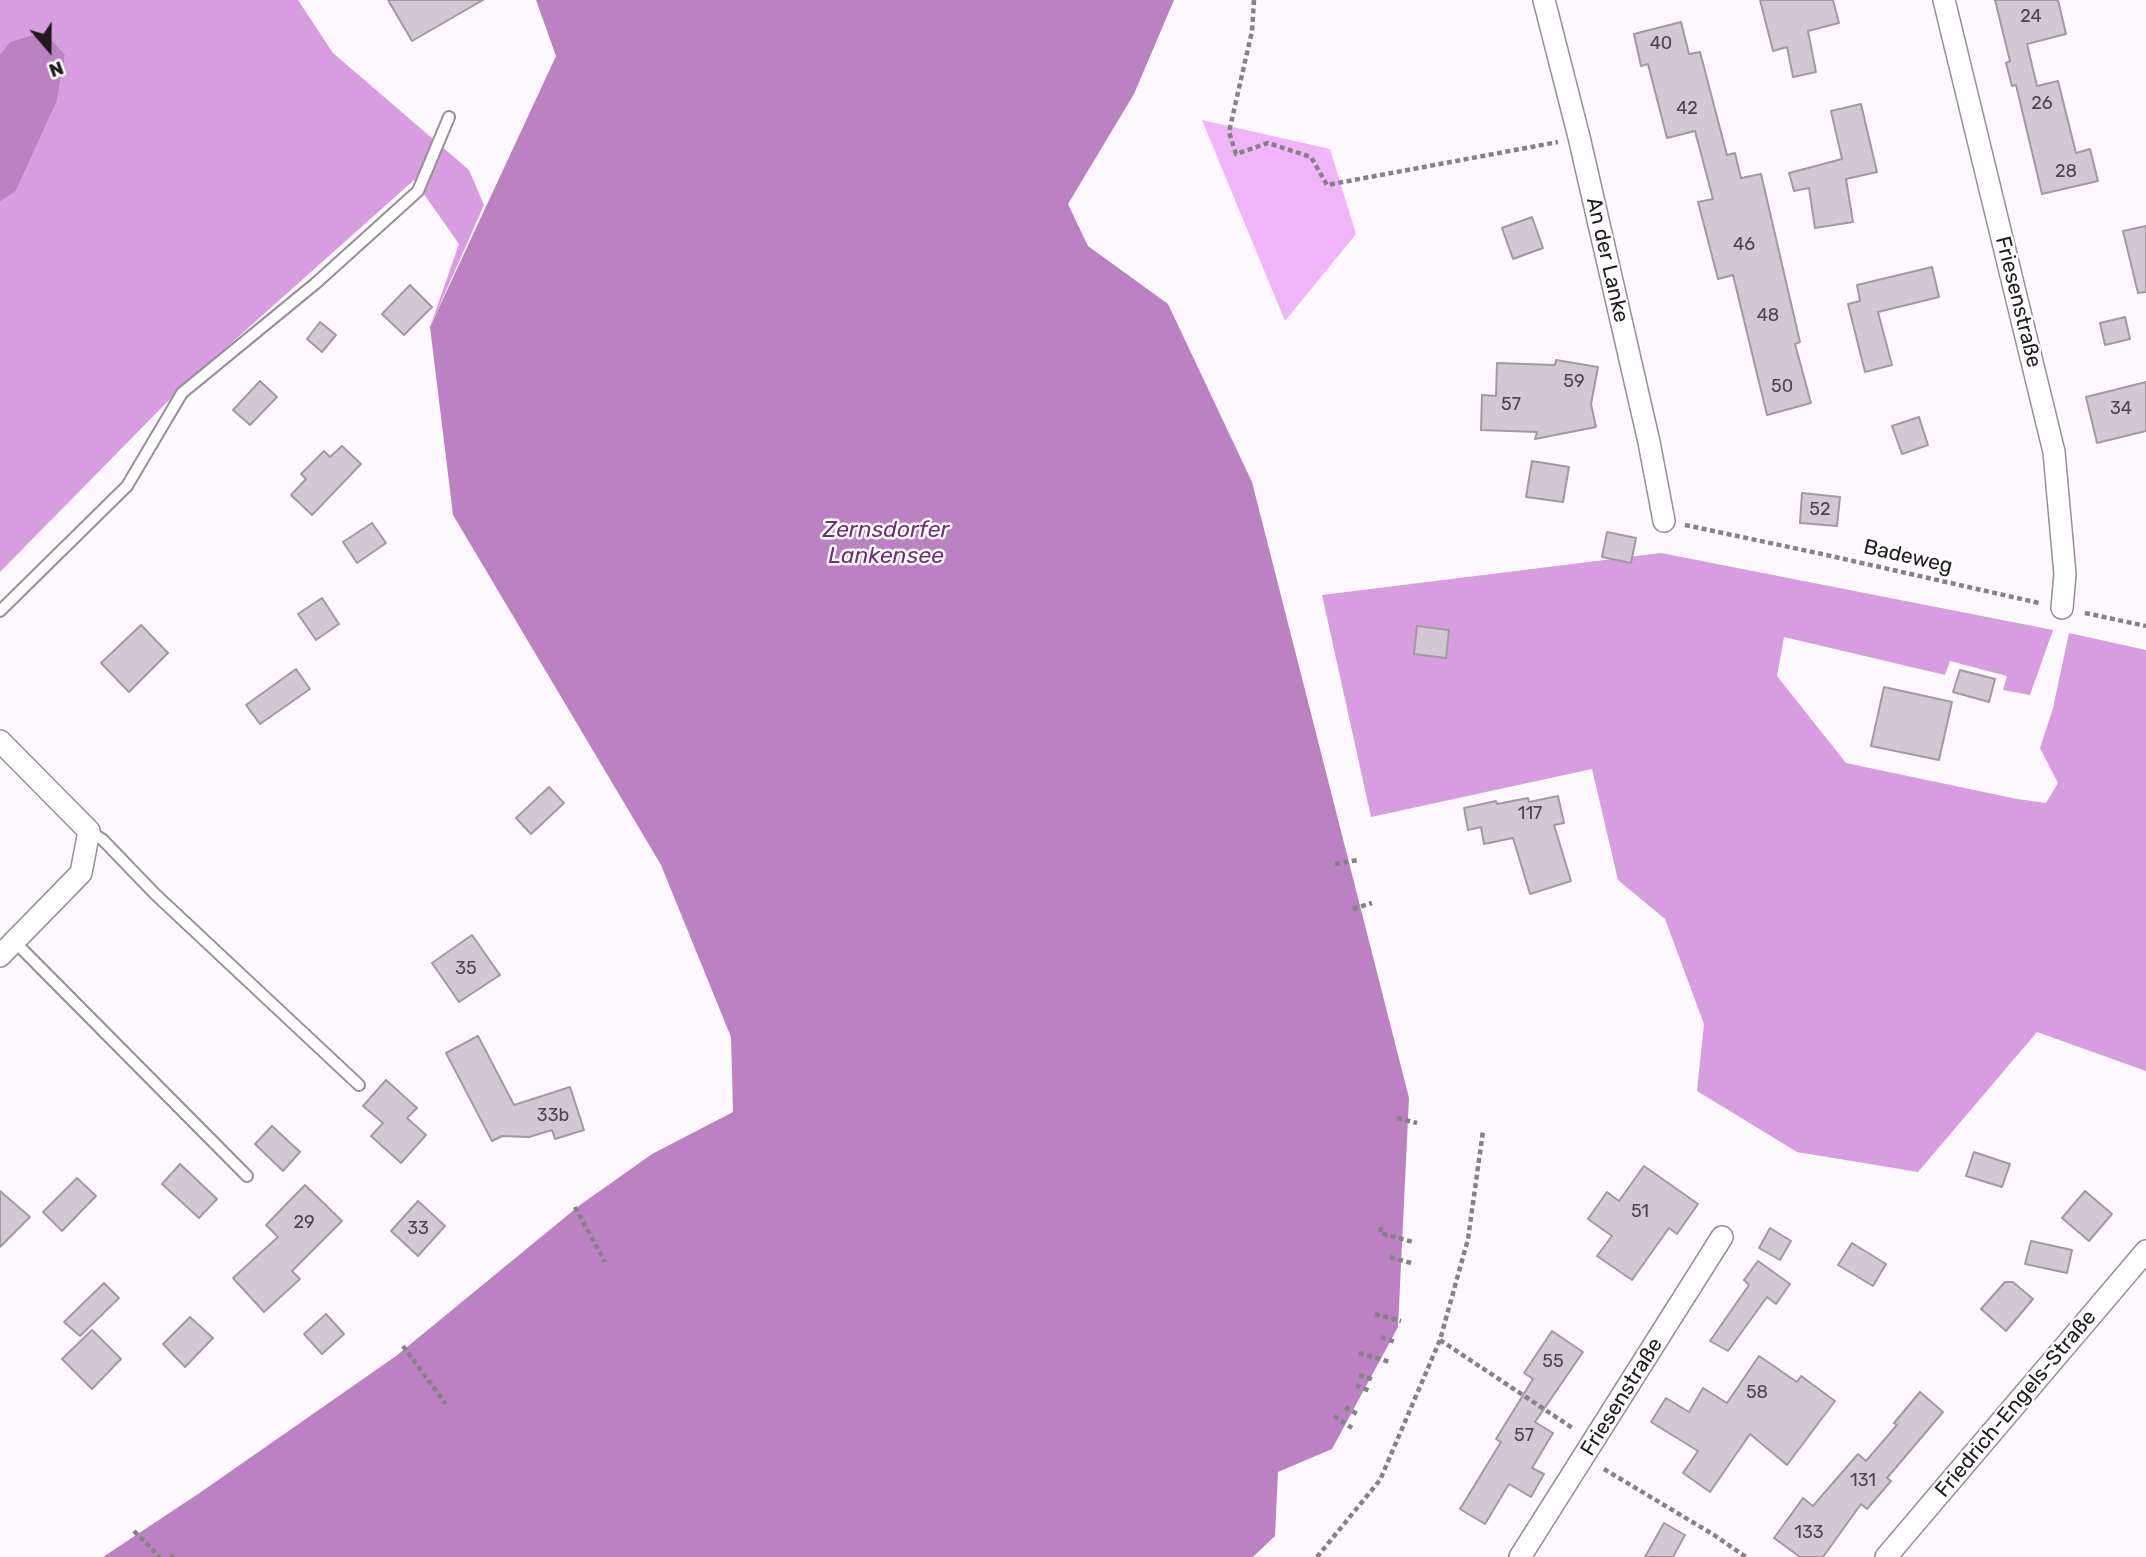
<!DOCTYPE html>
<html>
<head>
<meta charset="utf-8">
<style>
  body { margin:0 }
  #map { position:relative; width:2146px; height:1557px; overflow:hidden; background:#fdf8fe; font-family:Rubik,sans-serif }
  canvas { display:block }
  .north { position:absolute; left:14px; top:14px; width:70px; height:70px; -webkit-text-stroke:5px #fff; paint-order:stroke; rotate:160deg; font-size:19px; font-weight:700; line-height:28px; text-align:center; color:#1e1a1e }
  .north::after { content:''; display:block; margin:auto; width:24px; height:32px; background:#1e1a1e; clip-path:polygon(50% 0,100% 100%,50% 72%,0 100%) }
</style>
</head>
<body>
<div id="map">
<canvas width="2146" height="1557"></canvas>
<div class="north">N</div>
</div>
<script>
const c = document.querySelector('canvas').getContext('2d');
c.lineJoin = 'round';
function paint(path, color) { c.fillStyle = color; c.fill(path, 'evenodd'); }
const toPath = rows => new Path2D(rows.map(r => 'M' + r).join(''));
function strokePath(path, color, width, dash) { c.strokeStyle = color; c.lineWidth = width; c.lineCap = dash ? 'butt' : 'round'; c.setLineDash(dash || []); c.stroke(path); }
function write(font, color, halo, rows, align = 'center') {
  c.font = font + ' Rubik,sans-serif'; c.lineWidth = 5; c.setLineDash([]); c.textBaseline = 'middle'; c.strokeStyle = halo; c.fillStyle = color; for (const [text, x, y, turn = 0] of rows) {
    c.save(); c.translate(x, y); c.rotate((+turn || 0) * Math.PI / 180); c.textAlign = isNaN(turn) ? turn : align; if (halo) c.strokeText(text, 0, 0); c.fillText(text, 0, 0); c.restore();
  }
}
const green = toPath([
  [1202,120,1330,149,1356,234,1285,321]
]);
const forest = toPath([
  [0,0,298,0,333,53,469,170,484,205,430,327,459,244,414,180,181,388,0,572,0,202,16,191,57,101,65,55,10,42,0,54],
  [1661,553,2053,630,2030,695,2003,690,2007,676,1950,661,1945,675,1784,637,1777,676,1846,763,2017,799,2046,803,2058,783,2040,748,2053,708,2069,633,2146,650,2146,1071,2037,1032,1918,1172,1797,1152,1697,1091,1704,1024,1665,919,1618,880,1592,769,1371,817,1322,595]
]);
const water = toPath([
  [536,0,1174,0,1134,94,1068,204,1088,246,1168,304,1252,482,1409,1098,1398,1327,1332,1449,1278,1472,1275,1536,1253,1557,103,1557,201,1492,396,1356,580,1205,652,1154,733,1112,731,1037,661,865,453,515,430,327,556,56],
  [44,32,65,55,57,101,16,191,0,202,0,54,10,42]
]);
const building = toPath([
  [388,0,483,0,412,41,388,0],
  [1760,0,1833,0,1839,23,1808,31,1816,72,1793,77,1787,47,1773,51,1760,0],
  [1995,0,2058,0,2066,34,2027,44,2037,86,2058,81,2076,153,2090,149,2098,181,2042,194,2016,85,2012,86,2006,63,2010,61,1995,0],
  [1681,22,1689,54,1700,52,1727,155,1735,153,1741,178,1761,174,1800,342,1795,344,1811,403,1767,415,1733,275,1718,279,1698,202,1713,199,1695,131,1667,138,1648,64,1641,66,1634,34,1681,22],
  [1861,104,1877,172,1846,179,1853,222,1815,228,1809,188,1794,191,1789,173,1842,159,1831,111,1861,104],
  [1532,217,1543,248,1513,259,1502,228,1532,217],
  [2146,226,2146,292,2138,293,2123,231,2146,226],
  [1932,267,1939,297,1878,312,1892,365,1865,372,1848,304,1860,301,1857,285,1932,267],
  [410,285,432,307,404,335,382,314,410,285],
  [2125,317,2130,339,2105,345,2100,323,2125,317],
  [320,322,336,335,322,352,307,339,320,322],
  [1556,360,1598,367,1591,404,1596,427,1535,439,1537,432,1481,430,1482,395,1496,396,1497,363,1555,365,1556,360],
  [260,381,277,397,250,425,233,410,260,381],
  [2146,382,2146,431,2097,443,2086,397,2146,382],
  [1919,417,1928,445,1902,454,1892,426,1919,417],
  [342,446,361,464,312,515,291,495,306,479,301,474,324,451,330,457,342,446],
  [1532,461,1569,467,1563,502,1526,497,1532,461],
  [1802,493,1840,497,1837,526,1800,523,1802,493],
  [372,523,386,543,357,563,343,542,372,523],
  [1607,532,1636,538,1631,563,1602,557,1607,532],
  [322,598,339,624,316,640,298,614,322,598],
  [141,625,168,653,129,692,101,663,141,625],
  [1417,626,1449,630,1446,658,1414,654,1417,626],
  [296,669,310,689,260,724,246,705,296,669],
  [1960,670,1995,679,1989,702,1953,692,1960,670],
  [1884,687,1952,702,1939,760,1871,746,1884,687],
  [549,787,564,803,531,834,516,818,549,787],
  [1558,796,1564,823,1554,825,1571,881,1530,894,1513,838,1484,844,1481,827,1468,830,1464,808,1496,801,1497,804,1528,798,1529,802,1558,796],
  [472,935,500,975,459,1002,432,963,472,935],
  [478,1036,514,1105,570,1087,584,1130,555,1139,552,1130,529,1137,502,1136,492,1141,446,1053,478,1036],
  [386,1080,417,1108,407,1118,426,1135,401,1163,371,1136,383,1123,363,1106,386,1080],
  [272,1126,300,1152,283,1171,255,1144,272,1126],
  [1974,1152,2010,1164,2002,1187,1966,1176,1974,1152],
  [180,1164,217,1199,199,1218,162,1184,180,1164],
  [1644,1166,1698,1204,1677,1234,1669,1228,1632,1280,1597,1256,1612,1236,1588,1219,1607,1192,1619,1201,1644,1166],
  [77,1178,96,1196,62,1231,43,1212,77,1178],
  [305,1185,342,1221,292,1271,300,1279,264,1312,233,1278,278,1237,266,1225,305,1185],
  [0,1191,30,1217,0,1247,0,1191],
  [2085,1191,2112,1214,2089,1241,2062,1218,2085,1191],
  [418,1201,445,1226,418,1256,391,1231,418,1201],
  [1770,1228,1791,1241,1780,1260,1759,1248,1770,1228],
  [2031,1241,2072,1250,2067,1273,2025,1264,2031,1241],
  [1852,1243,1886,1264,1873,1286,1838,1265,1852,1243],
  [1758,1261,1790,1284,1776,1304,1767,1297,1728,1351,1710,1341,1749,1285,1744,1280,1758,1261],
  [2005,1282,2013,1282,2033,1299,2006,1331,1981,1309,2005,1282],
  [104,1283,119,1298,80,1336,64,1322,104,1283],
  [326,1314,344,1334,322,1354,304,1334,326,1314],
  [190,1317,213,1338,185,1367,163,1344,190,1317],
  [92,1330,121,1359,92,1389,62,1359,92,1330],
  [1552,1331,1583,1352,1535,1422,1553,1433,1532,1468,1544,1474,1531,1497,1509,1484,1485,1524,1460,1509,1501,1442,1496,1439,1533,1379,1524,1373,1552,1331],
  [1759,1356,1797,1382,1801,1376,1835,1401,1787,1465,1750,1434,1710,1492,1683,1473,1698,1451,1651,1422,1666,1398,1689,1412,1703,1388,1727,1403,1759,1356],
  [1920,1392,1943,1412,1887,1478,1891,1481,1867,1509,1861,1504,1823,1557,1800,1557,1774,1538,1803,1498,1813,1506,1858,1454,1866,1461,1897,1425,1894,1423,1920,1392],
  [1664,1523,1685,1535,1673,1557,1645,1557,1664,1523]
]);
const path = toPath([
  [1254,0,1252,31,1229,132,1236,154,1268,143,1311,157,1327,185,1558,142],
  [1685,525,1822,554,2039,603],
  [2085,613,2146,626],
  [1335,864,1358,860],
  [1353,909,1372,903],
  [1397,1118,1417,1123],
  [575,1207,605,1262],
  [1381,1227,1380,1233,1413,1242],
  [1390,1257,1411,1263],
  [1375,1314,1401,1321],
  [1381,1337,1395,1342],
  [1440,1340,1574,1429],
  [403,1346,446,1404],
  [1359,1353,1390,1362],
  [1359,1375,1375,1380],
  [1356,1385,1370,1391],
  [1345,1407,1359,1415],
  [1334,1416,1352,1428],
  [1604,1469,1714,1535,1746,1557],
  [134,1531,160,1557],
  [171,1557,173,1555],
  [1317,1557,1380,1480,1440,1340,1468,1239,1483,1131]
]);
const lane = toPath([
  [0,611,127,486,182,393,316,283,418,191,449,117],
  [89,831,103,840,155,894,359,1085],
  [14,941,247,1176]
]);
const street = toPath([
  [1544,0,1579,137,1649,442,1664,521],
  [1944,0,2054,452,2065,574,2062,608],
  [0,741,89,831,81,873,0,956],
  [1520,1557,1722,1237],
  [1886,1557,2146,1251]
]);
const numberNames = [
  ["24",2031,17],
  ["40",1661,44],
  ["26",2042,104],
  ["42",1687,109],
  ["28",2066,172],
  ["46",1744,245],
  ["48",1768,316],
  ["59",1574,382],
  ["50",1782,387],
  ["57",1511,405],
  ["34",2121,409],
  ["52",1820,510],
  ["117",1530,814],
  ["35",466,969],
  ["33b",553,1116],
  ["51",1640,1212],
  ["29",304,1223],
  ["33",418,1229],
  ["55",1553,1362],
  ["58",1757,1393],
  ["57",1524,1436],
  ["131",1863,1481],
  ["133",1809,1533]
];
const streetNames = [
  ["An der Lanke",1607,260,77],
  ["Friesenstraße",2018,302,76],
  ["Badeweg",1908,557,13],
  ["Friesenstraße",1622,1397,-58],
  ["Friedrich-Engels-Straße",2016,1404,-50]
];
const waterNames = [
  ["Zernsdorfer",886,530],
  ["Lankensee",886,556]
];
paint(green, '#f0b5f8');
paint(forest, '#d89ce0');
paint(water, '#bb81c3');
paint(building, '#d2c8d3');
strokePath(building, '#a299a3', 2);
strokePath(lane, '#978e98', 14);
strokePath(street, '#978e98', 24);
strokePath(path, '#868186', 4.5, [5, 3.5]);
strokePath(lane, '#fff', 10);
strokePath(street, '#fff', 21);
write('18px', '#4b464b', null, numberNames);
write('21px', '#1e1a1e', '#fff', streetNames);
write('italic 23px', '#732c7d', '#fff', waterNames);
</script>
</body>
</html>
